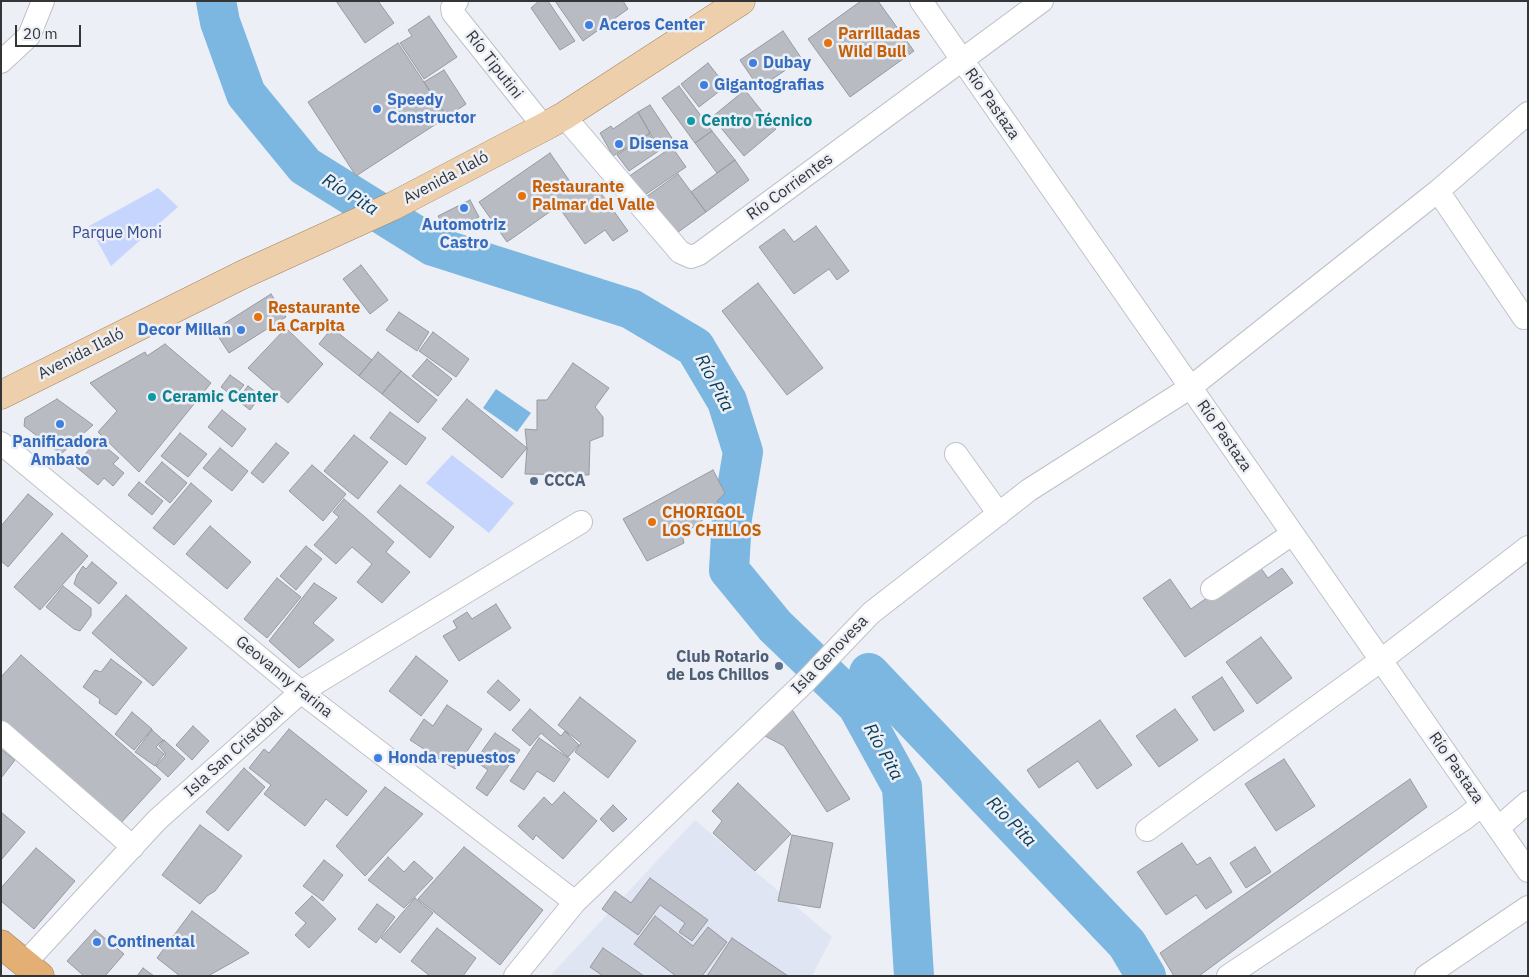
<!DOCTYPE html>
<html>
<head>
<meta charset="utf-8">
<style>
  body { margin:0 }
  #map { position:relative; width:1529px; height:977px; overflow:hidden; background:#eceff6; font-family:"IBM Plex Sans",sans-serif }
  canvas { display:block }
  .frame { position:absolute; inset:0; border:2px solid #333537; pointer-events:none }
  .scale { position:absolute; left:15px; top:25px; width:66px; height:22px; box-sizing:border-box; border:2px solid #333537; border-top:0; padding-left:6px; font-size:15px; line-height:18px; white-space:nowrap; color:#333537; -webkit-text-stroke:4px #eceff6; paint-order:stroke }
</style>
</head>
<body>
<div id="map">
<canvas width="1529" height="977"></canvas>
<div class="frame"></div>
<div class="scale">20 m</div>
</div>
<script>
const c = document.querySelector('canvas').getContext('2d');
c.lineJoin = 'round';
function paint(path, color) { c.fillStyle = color; c.fill(path, 'evenodd'); }
const toPath = rows => new Path2D(rows.map(r => 'M' + r).join(''));
function strokePath(path, color, width, dash) { c.strokeStyle = color; c.lineWidth = width; c.lineCap = dash ? 'butt' : 'round'; c.setLineDash(dash || []); c.stroke(path); }
function write(font, color, halo, rows, align = 'center') {
  c.font = font + ' "IBM Plex Sans",sans-serif'; c.lineWidth = 5; c.setLineDash([]); c.textBaseline = 'middle'; c.strokeStyle = halo; c.fillStyle = color; for (const [text, x, y, turn = 0] of rows) {
    c.save(); c.translate(x, y); c.rotate((+turn || 0) * Math.PI / 180); c.textAlign = isNaN(turn) ? turn : align; if (halo) c.strokeText(text, 0, 0); c.fillText(text, 0, 0); c.restore();
  }
}
const built = toPath([
  [695,820,832,937,812,976,550,976]
]);
const green = toPath([
  [158,188,178,207,111,266,89,226],
  [452,455,514,503,489,533,426,483]
]);
const water = toPath([
  [496,389,531,413,517,432,483,408]
]);
const river = toPath([
  [216,1,220,22,246,94,305,166,433,246,631,309,695,347,727,401,743,452,732,518,729,570,775,626,857,705,902,787,914,976],
  [869,673,1127,944,1146,976]
]);
const building = toPath([
  [336,1,378,1,394,23,365,43,336,1],
  [539,1,548,1,575,41,560,50,531,8,539,1],
  [555,1,623,1,628,9,583,41,555,1],
  [861,1,878,1,914,51,850,97,808,39,861,1],
  [429,16,457,57,424,79,400,43,412,36,408,30,429,16],
  [783,31,802,59,759,88,740,60,783,31],
  [398,43,447,117,356,176,308,102,398,43],
  [708,63,726,86,699,107,681,84,708,63],
  [444,70,466,104,447,117,424,82,444,70],
  [679,86,712,131,695,143,662,98,679,86],
  [745,90,776,129,744,156,712,117,745,90],
  [650,105,674,141,660,150,638,112,650,105],
  [638,112,650,133,613,156,600,133,611,126,613,129,638,112],
  [712,131,735,160,717,173,695,143,712,131],
  [649,134,660,150,629,171,617,155,649,134],
  [672,147,686,167,642,197,628,177,672,147],
  [550,153,578,193,593,182,628,231,613,241,605,230,585,244,558,206,507,242,479,202,550,153],
  [735,160,749,180,706,212,691,192,735,160],
  [678,174,706,212,674,235,646,197,678,174],
  [470,200,479,217,447,233,438,216,470,200],
  [816,226,849,271,837,280,829,269,794,294,759,247,784,229,794,242,816,226],
  [361,265,388,300,370,314,343,279,361,265],
  [758,283,823,368,787,395,722,311,758,283],
  [271,294,286,317,229,353,214,330,271,294],
  [399,312,429,332,417,351,386,330,399,312],
  [286,328,323,364,288,403,248,368,286,328],
  [332,328,372,360,359,376,319,344,332,328],
  [433,332,469,359,456,377,419,351,433,332],
  [165,344,211,383,139,472,98,432,117,411,90,383,145,352,147,356,165,344],
  [378,352,401,371,382,394,359,376,378,352],
  [427,359,452,379,438,396,412,376,427,359],
  [573,363,609,388,595,407,603,417,603,436,590,441,589,475,525,474,527,448,525,429,537,430,537,400,547,400,573,363],
  [401,371,437,400,418,423,382,394,401,371],
  [230,375,244,385,234,397,221,387,230,375],
  [248,386,261,396,250,410,237,400,248,386],
  [57,399,93,425,61,454,24,426,25,418,57,399],
  [467,399,527,448,502,478,442,429,467,399],
  [222,410,246,429,232,447,208,427,222,410],
  [390,412,426,438,406,465,370,438,390,412],
  [180,433,207,454,188,477,161,456,180,433],
  [354,435,388,462,358,499,324,471,354,435],
  [97,440,119,458,113,464,124,473,113,486,104,478,98,485,75,466,97,440],
  [276,443,289,453,263,483,251,473,276,443],
  [220,448,248,471,232,491,203,468,220,448],
  [162,462,187,483,170,503,145,482,162,462],
  [312,465,346,494,323,521,289,491,312,465],
  [713,470,725,493,717,501,720,508,682,535,684,543,647,561,623,519,713,470],
  [139,482,163,501,152,515,128,495,139,482],
  [191,483,212,501,174,545,153,528,191,483],
  [400,485,454,527,430,558,377,512,400,485],
  [28,494,53,514,8,567,1,561,1,526,28,494],
  [344,499,394,542,386,552,410,572,382,603,357,582,372,564,352,547,336,564,314,545,339,517,333,512,344,499],
  [210,526,251,562,227,589,186,554,210,526],
  [62,533,88,556,40,610,14,587,62,533],
  [306,546,322,559,296,590,280,576,306,546],
  [92,562,117,583,99,604,74,584,77,575,83,566,86,569,92,562],
  [1257,563,1268,578,1282,568,1293,583,1185,657,1143,598,1170,579,1191,609,1257,563],
  [277,578,301,597,267,638,244,619,277,578],
  [314,583,337,598,313,623,334,640,299,668,269,641,314,583],
  [63,586,91,608,91,616,80,631,74,629,46,607,63,586],
  [126,595,187,648,153,686,92,633,126,595],
  [496,604,511,628,459,661,443,636,457,628,453,621,467,612,472,619,496,604],
  [1261,637,1292,678,1257,704,1226,662,1261,637],
  [21,655,161,779,120,824,1,720,1,677,21,655],
  [416,656,448,681,421,716,389,691,416,656],
  [111,659,142,682,116,715,99,703,100,699,83,687,95,670,101,672,111,659],
  [1222,677,1244,711,1214,731,1192,697,1222,677],
  [498,680,520,700,510,711,487,692,498,680],
  [580,697,636,741,608,778,575,752,581,743,558,725,580,697],
  [447,705,482,729,455,769,410,740,424,719,433,726,447,705],
  [791,708,850,799,827,812,784,746,765,736,791,708],
  [530,709,561,736,565,731,579,745,568,757,541,733,530,746,512,730,530,709],
  [1175,709,1198,740,1159,767,1136,736,1175,709],
  [132,712,152,729,134,750,115,734,132,712],
  [1100,720,1132,765,1097,789,1078,761,1039,788,1027,770,1100,720],
  [193,726,209,741,192,760,176,745,193,726],
  [289,729,367,791,347,816,326,799,305,826,264,794,271,785,249,768,264,749,269,753,289,729],
  [152,730,163,740,156,747,164,754,155,766,135,752,152,730],
  [495,733,520,750,487,796,476,788,488,770,475,761,495,733],
  [539,738,570,759,554,782,537,771,524,790,510,781,539,738],
  [164,740,185,759,168,777,156,766,165,756,165,753,159,746,164,740],
  [1,749,15,760,1,778,1,749],
  [1284,759,1315,806,1276,831,1245,784,1284,759],
  [244,768,265,787,228,831,206,812,244,768],
  [1410,779,1427,807,1199,976,1174,976,1160,953,1410,779],
  [738,783,791,834,755,871,713,833,722,821,712,811,738,783],
  [385,787,423,814,365,876,336,846,385,787],
  [564,792,597,821,563,859,536,835,533,840,518,826,544,797,552,805,564,792],
  [613,805,627,819,613,832,600,819,613,805],
  [1,812,25,832,1,860,1,812],
  [200,825,242,856,215,891,207,896,200,904,162,875,200,825],
  [792,835,833,843,820,908,778,901,792,835],
  [1182,843,1197,865,1210,857,1232,892,1206,909,1196,895,1166,915,1137,872,1182,843],
  [464,847,543,910,500,965,418,899,464,847],
  [1255,847,1271,872,1246,888,1230,863,1255,847],
  [36,848,75,881,34,929,1,901,1,888,36,848],
  [388,857,404,872,414,861,433,878,404,908,368,880,388,857],
  [324,860,343,875,323,901,303,886,324,860],
  [650,878,708,920,692,941,679,932,685,923,660,905,638,935,602,909,615,891,631,903,650,878],
  [312,896,336,919,309,948,295,935,306,923,295,913,312,896],
  [415,898,433,913,400,953,381,938,415,898],
  [377,904,395,917,376,943,358,929,377,904],
  [192,911,249,953,208,976,180,976,157,958,192,911],
  [655,916,693,946,708,927,727,942,702,976,676,976,634,944,655,916],
  [437,928,476,958,463,976,430,976,411,961,437,928],
  [95,930,124,954,105,976,84,976,67,961,95,930],
  [732,938,788,976,707,976,732,938],
  [603,948,644,976,603,976,590,967,603,948],
  [143,968,154,976,137,976,143,968]
]);
const minor = toPath([
  [457,1,452,8,453,13,544,127],
  [921,1,1528,871],
  [1,62,29,36,43,1],
  [564,116,680,252,691,257,699,254,1042,1],
  [1438,191,1524,318],
  [1,443,301,692,575,902],
  [956,454,999,514],
  [1212,589,1292,534],
  [1,732,133,847],
  [1498,828,1528,802],
  [1147,830,1380,661,1528,547],
  [25,963,157,820,301,692,581,522],
  [515,976,575,902,805,682,871,613,1029,490,1191,387,1438,191,1528,113],
  [1228,976,1464,819,1482,805],
  [1426,976,1528,907]
]);
const major = toPath([
  [1,395,244,274,393,206,544,127,564,116,741,1]
]);
const highway = toPath([
  [1,944,40,976]
]);
const markers = [
  [589,25,5,"#3f7fe0"],
  [828,43,5,"#e8710a"],
  [753,63,5,"#3f7fe0"],
  [704,85,5,"#3f7fe0"],
  [377,109,5,"#3f7fe0"],
  [691,121,5,"#0f9aa8"],
  [619,144,5,"#3f7fe0"],
  [522,196,5,"#e8710a"],
  [464,208,5,"#3f7fe0"],
  [258,317,5,"#e8710a"],
  [241,330,5,"#3f7fe0"],
  [152,397,5,"#0f9aa8"],
  [60,424,5,"#3f7fe0"],
  [534,481,5,"#5c6f8a"],
  [652,522,5,"#e8710a"],
  [779,666,5,"#5c6f8a"],
  [378,758,5,"#3f7fe0"],
  [97,942,5,"#3f7fe0"]
];
const shopNames = [
  ["Aceros Center",599,25],
  ["Dubay",763,63],
  ["Gigantografias",714,85],
  ["Speedy",387,100],
  ["Constructor",387,118],
  ["Disensa",629,144],
  ["Automotriz",464,225,"center"],
  ["Castro",464,243,"center"],
  ["Decor Millan",231,330,"right"],
  ["Panificadora",60,442,"center"],
  ["Ambato",60,460,"center"],
  ["Honda repuestos",388,758],
  ["Continental",107,942]
];
const foodNames = [
  ["Parrilladas",838,34],
  ["Wild Bull",838,52],
  ["Restaurante",532,187],
  ["Palmar del Valle",532,205],
  ["Restaurante",268,308],
  ["La Carpita",268,326],
  ["CHORIGOL",662,513],
  ["LOS CHILLOS",662,531]
];
const streetNames = [
  ["Río Tiputini",494,65,52],
  ["Río Pastaza",992,104,55],
  ["Avenida Ilaló",446,178,-28],
  ["Río Corrientes",790,187,-36],
  ["Avenida Ilaló",81,354,-27],
  ["Río Pastaza",1224,436,55],
  ["Isla Genovesa",830,655,-46],
  ["Geovanny Farina",284,677,39],
  ["Isla San Cristóbal",234,752,-42],
  ["Río Pastaza",1456,768,55]
];
const cultureNames = [
  ["Centro Técnico",701,121],
  ["Ceramic Center",162,397]
];
const parkNames = [
  ["Parque Moni",117,233]
];
const serviceNames = [
  ["CCCA",544,481],
  ["Club Rotario",769,657,"right"],
  ["de Los Chillos",769,675,"right"]
];
const waterNames = [
  ["Río Pita",350,195,32],
  ["Río Pita",714,383,62],
  ["Río Pita",883,752,61],
  ["Rio Pita",1011,822,46]
];
paint(built, '#dfe5f3');
paint(green, '#c5d5fd');
paint(water, '#7bb7e1');
strokePath(river, '#7bb7e1', 40);
paint(building, '#b8bbc2');
strokePath(building, '#979aa0', 1);
strokePath(minor, '#bec1c8', 24);
strokePath(major, '#a5845f', 29);
strokePath(highway, '#a5845f', 29);
strokePath(minor, '#fff', 22);
strokePath(major, '#eecfac', 28);
strokePath(highway, '#e3af74', 28);
for (const [x, y, r, color] of markers) { const dot = new Path2D(); dot.arc(x, y, r, 0, 2 * Math.PI); c.fillStyle = color; c.fill(dot); strokePath(dot, '#eceff6', 2); }
write('bold 16px', '#366cbe', '#eceff6', shopNames, 'left');
write('bold 16px', '#c56008', '#eceff6', foodNames, 'left');
write('16px', '#333537', '#eceff6', streetNames);
write('bold 16px', '#0d838f', '#eceff6', cultureNames, 'left');
write('16px', '#354b90', '#eceff6', parkNames);
write('bold 16px', '#4e5e75', '#eceff6', serviceNames, 'left');
write('italic 18px', '#0a3c58', '#eceff6', waterNames);
</script>
</body>
</html>
